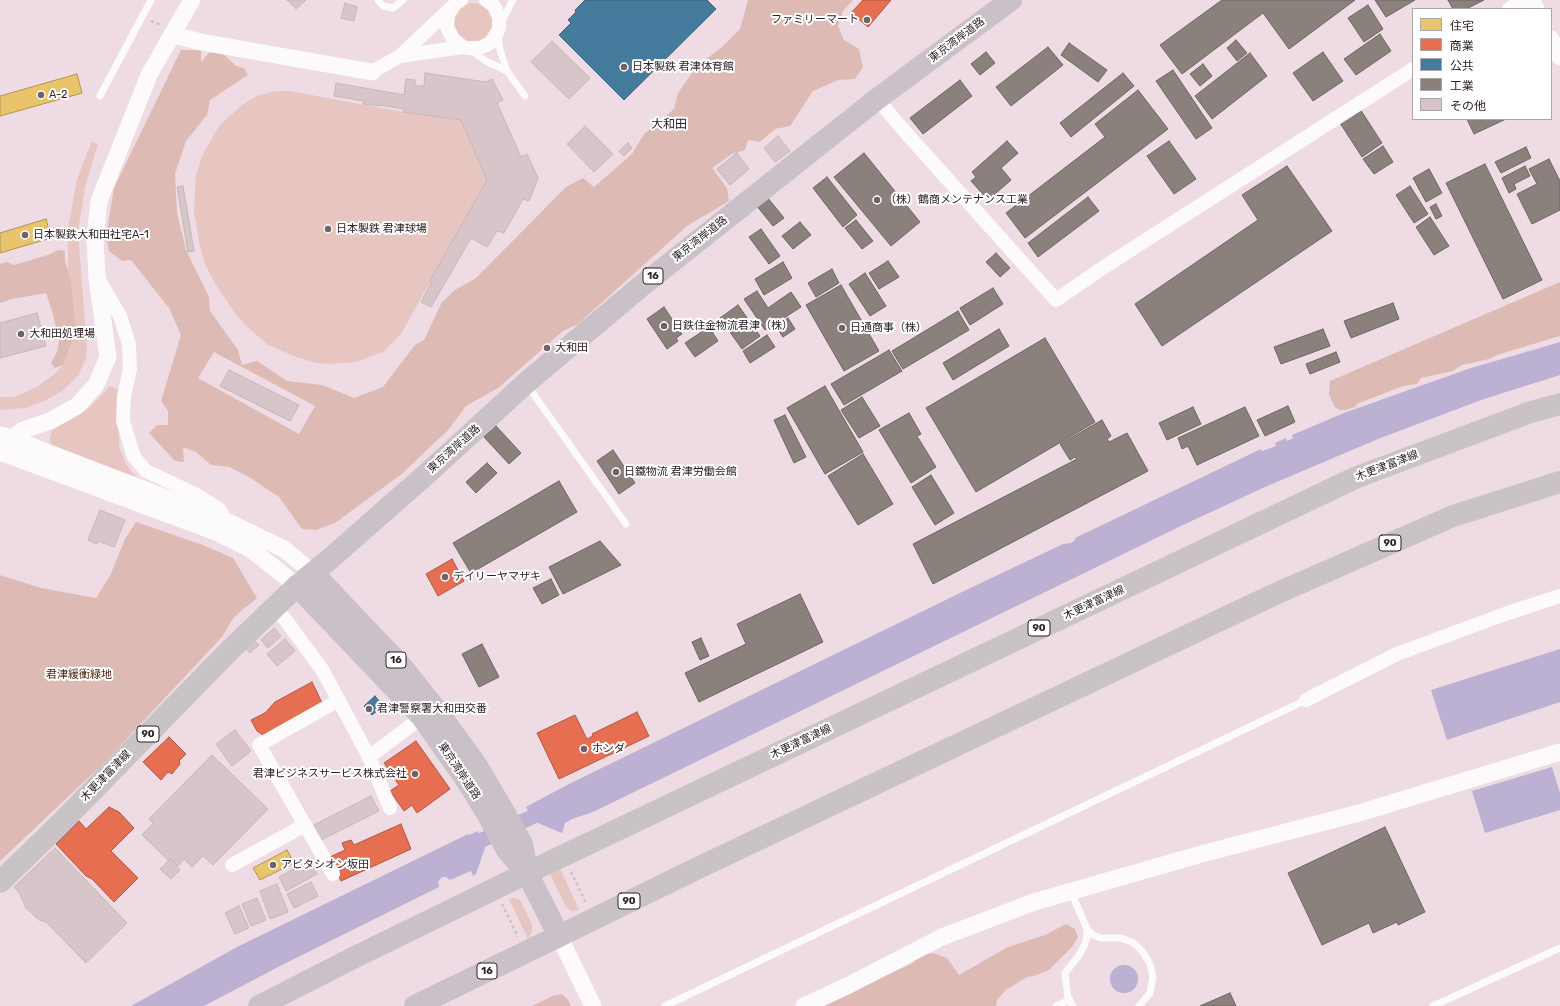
<!DOCTYPE html>
<html>
<head>
<meta charset="utf-8">
<style>
  body { margin:0 }
  #map { position:relative; width:1560px; height:1006px; overflow:hidden; background:#eedbe4; font-family:Rubik,"Noto Sans JP",sans-serif }
  canvas { display:block }
  .legend { position:absolute; left:1412px; top:8px; width:140px; height:112px; box-sizing:border-box; background:#fff; border:1px solid #aba6a8; margin:0; padding:5px 7px; list-style:none; font-size:12px; color:#2d2026 }
  .legend li { display:flex; align-items:center; gap:8px; height:20px }
  .legend b { width:20px; border:1px solid #aba6a8 }
</style>
</head>
<body>
<div id="map">
<canvas width="1560" height="1006"></canvas>
<ul class="legend">
<li><b style="height:11px;background:#e9c46a"></b>住宅</li>
<li><b style="height:11px;background:#e76f51"></b>商業</li>
<li><b style="height:11px;background:#457b9d"></b>公共</li>
<li><b style="height:11px;background:#8a817c"></b>工業</li>
<li><b style="height:11px;background:#d7c5c9"></b>その他</li>
</ul>
</div>
<script>
const c = document.querySelector('canvas').getContext('2d');
c.lineJoin = 'round';
function paint(path, color) { c.fillStyle = color; c.fill(path, 'evenodd'); }
const toPath = rows => new Path2D(rows.map(r => 'M' + r).join(''));
function strokePath(path, color, width, dash) { c.strokeStyle = color; c.lineWidth = width; c.lineCap = dash ? 'butt' : 'round'; c.setLineDash(dash || []); c.stroke(path); }
function write(font, color, halo, rows, align = 'center') {
  c.font = font + ' Rubik,"Noto Sans JP",sans-serif'; c.lineWidth = 4; c.setLineDash([]); c.textBaseline = 'middle'; c.strokeStyle = halo; c.fillStyle = color; for (const [text, x, y, turn = 0] of rows) {
    c.save(); c.translate(x, y); c.rotate((+turn || 0) * Math.PI / 180); c.textAlign = isNaN(turn) ? turn : align; if (halo) c.strokeText(text, 0, 0); c.fillText(text, 0, 0); c.restore();
  }
}
const green = toPath([
  '453 23a20 20 0 1 1 40 0a20 20 0 1 1-40 0Z',
  [275,91,290,91,403,112,461,120,487,180,401,334,384,351,356,362,330,364,316,363,293,356,267,344,246,326,235,313,216,285,205,264,200,247,194,211,196,175,202,156,219,126,231,115,242,105,257,96],
  [92,141,98,144,85,187,78,232,87,348,86,359,78,376,62,391,46,400,25,408,0,410,0,397,14,397,35,388,55,374,63,365,74,337,75,325,68,270,68,228,77,179],
  [110,386,120,391,119,446,126,464,131,471,137,477,52,448,51,444,50,439,52,430,88,409],
  [559,866,579,910,571,911,566,907,550,874],
  [514,898,520,900,532,925,532,931,528,939,509,899]
]);
const forest = toPath([
  [748,0,853,0,843,11,838,26,844,40,859,49,863,67,855,79,838,80,813,91,790,126,775,129,760,142,748,140,745,150,732,154,712,168,727,188,729,201,687,226,578,324,563,331,498,388,466,406,449,429,403,473,335,523,316,530,302,529,279,497,249,477,229,467,211,465,196,452,183,447,184,462,175,461,149,433,157,425,168,425,168,411,161,401,181,335,169,308,131,260,122,261,109,251,106,236,114,188,181,50,201,50,201,62,209,53,220,51,236,66,244,68,248,75,210,100,207,115,186,141,175,174,177,213,186,250,209,297,210,311,238,350,242,365,257,361,287,381,322,385,354,398,383,387,415,345,424,340,442,302,455,290,476,278,566,187,583,178,594,187,632,154,644,134,674,109,678,93,697,66,722,47,740,29],
  [214,352,315,406,299,434,198,378],
  [58,250,65,251,65,261,71,281,75,325,74,337,63,365,55,368,51,363,57,352,59,342,53,314,46,293,12,299,0,303,0,264,7,262,14,265,48,255],
  [1560,282,1560,336,1500,354,1489,359,1462,365,1453,371,1421,378,1417,384,1403,386,1357,404,1355,407,1345,410,1339,410,1334,406,1329,394,1330,381],
  [136,522,203,545,233,558,257,598,234,617,222,637,105,762,0,861,0,575,41,588,96,598,110,576,125,539],
  [1066,924,1075,929,1078,937,1073,946,1049,970,1034,976,1027,977,1006,990,997,1000,996,1006,821,1006,911,964,923,954,933,953,947,958,959,975,1008,947,1045,935],
  [562,994,568,1000,571,1006,532,1006,553,996]
]);
const water = toPath([
  [1560,342,1560,375,1484,399,1378,439,1265,487,1183,525,593,812,572,819,565,823,562,833,533,821,526,807,567,785,960,593,1063,544,1071,543,1075,540,1075,538,1261,449,1262,451,1271,448,1276,446,1275,443,1286,438,1287,441,1293,438,1292,435,1344,413,1468,369],
  [1560,649,1560,702,1447,740,1431,690],
  [1552,767,1560,793,1560,810,1485,833,1472,791],
  [478,831,486,845,476,874,473,876,471,871,450,880,446,877,442,877,438,882,439,887,280,966,204,1006,131,1006,237,947,468,834,469,835],
  '1110 979a14 14 0 1 1 28 0a14 14 0 1 1-28 0Z'
]);
const pier = toPath([
  [525,806,533,821,563,835,561,835,532,823,524,808],
  [477,829,479,830,488,845,478,875,476,877,486,845]
]);
const homes = toPath([
  [77,74,82,93,0,116,0,96,77,74],
  [46,219,51,238,0,253,0,233,46,219],
  [287,850,294,863,260,880,253,868,287,850]
]);
const shops = toPath([
  [863,0,891,0,868,27,851,13,863,0],
  [452,559,464,581,438,596,426,574,452,559],
  [312,682,324,707,266,737,257,731,251,720,265,713,275,702,312,682],
  [637,712,649,736,559,779,537,733,575,715,587,739,593,736,592,734,637,712],
  [169,737,186,754,179,761,180,764,172,774,168,772,161,780,143,762,169,737],
  [416,741,450,789,417,813,412,805,404,811,390,791,399,785,384,763,416,741],
  [109,807,119,812,134,828,111,851,138,878,114,902,92,879,86,876,56,844,79,821,86,829,109,807],
  [401,824,411,849,341,881,330,857,345,850,342,843,351,840,354,845,401,824]
]);
const public = toPath([
  [585,0,707,0,716,9,624,100,559,35,571,23,568,20,576,12,575,10,585,0],
  [375,696,383,706,372,715,364,706,375,696]
]);
const industry = toPath([
  [1222,0,1355,0,1289,49,1263,13,1182,74,1160,45,1222,0],
  [1375,0,1415,0,1386,17,1375,0],
  [1448,0,1484,0,1466,9,1453,9,1448,0],
  [1368,5,1383,29,1364,42,1348,18,1368,5],
  [1380,34,1391,51,1356,75,1344,59,1380,34],
  [1236,40,1247,53,1237,61,1227,48,1236,40],
  [1069,43,1107,70,1098,82,1061,55,1069,43],
  [1048,47,1063,65,1011,106,996,87,1048,47],
  [986,52,995,63,980,75,971,64,986,52],
  [1323,52,1343,81,1313,101,1293,73,1323,52],
  [1250,53,1267,76,1212,119,1195,96,1250,53],
  [1203,64,1212,76,1200,86,1190,74,1203,64],
  [1173,70,1212,128,1196,139,1156,81,1173,70],
  [1123,73,1134,86,1071,137,1060,123,1123,73],
  [960,80,972,96,923,134,910,118,960,80],
  [1138,90,1168,129,1025,238,1006,213,1105,137,1095,124,1138,90],
  [1360,109,1382,143,1362,157,1340,123,1360,109],
  [1467,119,1506,119,1474,134,1467,119],
  [1007,141,1018,153,1001,168,1011,180,988,200,971,181,976,177,972,172,1007,141],
  [1169,141,1196,179,1174,194,1147,156,1169,141],
  [1383,146,1393,162,1374,174,1363,159,1383,146],
  [1526,147,1531,158,1501,173,1495,162,1526,147],
  [864,153,920,222,891,246,834,177,864,153],
  [1549,159,1560,181,1560,210,1532,224,1517,194,1537,184,1529,169,1549,159],
  [1485,164,1542,280,1503,299,1446,183,1485,164],
  [1287,166,1332,231,1162,346,1135,304,1258,220,1242,195,1287,166],
  [1525,166,1530,176,1514,184,1516,189,1509,193,1502,178,1525,166],
  [1429,169,1442,193,1426,202,1413,178,1429,169],
  [827,177,857,215,843,227,813,188,827,177],
  [1410,186,1428,214,1414,223,1396,195,1410,186],
  [767,197,784,218,773,226,756,205,767,197],
  [1088,197,1099,211,1038,257,1028,243,1088,197],
  [1436,204,1442,216,1436,219,1430,207,1436,204],
  [1430,217,1449,246,1434,255,1416,227,1430,217],
  [856,220,873,241,862,249,845,228,856,220],
  [800,222,811,235,793,249,782,236,800,222],
  [761,229,780,256,769,264,749,237,761,229],
  [996,253,1010,268,1000,277,986,262,996,253],
  [888,261,899,277,879,289,869,273,888,261],
  [783,262,792,278,764,295,755,279,783,262],
  [832,269,839,283,816,297,808,283,832,269],
  [865,273,886,306,870,316,849,284,865,273],
  [841,285,879,351,844,371,806,305,841,285],
  [993,288,1003,304,970,325,960,308,993,288],
  [757,291,768,308,791,292,801,307,765,330,744,299,757,291],
  [1393,303,1399,319,1351,338,1344,321,1393,303],
  [738,305,760,336,742,349,720,318,738,305],
  [664,307,682,334,676,338,678,341,667,349,647,319,664,307],
  [958,311,969,330,903,369,892,351,958,311],
  [788,318,795,329,783,337,776,327,788,318],
  [709,327,718,341,695,357,685,343,709,327],
  [999,329,1009,346,953,380,943,363,999,329],
  [1323,329,1330,346,1281,364,1274,347,1323,329],
  [767,335,775,347,750,363,743,351,767,335],
  [1045,338,1095,422,976,492,926,408,1045,338],
  [889,350,902,371,844,405,831,384,889,350],
  [1336,352,1340,362,1310,374,1306,364,1336,352],
  [825,386,863,452,825,474,787,408,825,386],
  [862,397,880,426,859,438,841,410,862,397],
  [1288,406,1295,422,1265,436,1257,420,1288,406],
  [1193,407,1201,424,1167,440,1159,423,1193,407],
  [1245,407,1259,436,1197,465,1188,446,1182,449,1178,438,1245,407],
  [909,413,921,434,917,436,936,467,911,483,879,430,909,413],
  [785,415,806,457,794,463,774,420,785,415],
  [1102,420,1111,436,1107,439,1109,442,1127,433,1148,471,933,584,913,544,1077,459,1075,457,1070,460,1060,444,1102,420],
  [496,426,521,453,509,464,484,437,496,426],
  [613,450,635,483,619,494,597,461,613,450],
  [863,454,893,504,858,525,828,476,863,454],
  [487,463,497,473,476,493,466,482,487,463],
  [931,475,954,513,935,525,912,487,931,475],
  [559,481,577,512,471,573,453,543,559,481],
  [600,541,621,565,563,594,549,567,600,541],
  [551,579,559,595,542,604,533,588,551,579],
  [800,594,823,642,699,702,685,673,746,644,737,624,800,594],
  [701,638,709,656,700,660,692,642,701,638],
  [482,644,499,677,479,687,462,654,482,644],
  [1385,827,1425,912,1398,925,1397,922,1373,933,1369,923,1322,945,1288,873,1385,827],
  [1230,993,1236,1006,1200,1006,1230,993]
]);
const canal = toPath([
  [465,848,549,809]
]);
const building = toPath([
  [287,0,306,0,296,9,287,0],
  [345,3,357,7,354,21,341,18,345,3],
  [552,41,590,78,569,99,531,62,552,41],
  [425,73,486,82,492,79,503,100,497,103,521,157,527,154,538,178,529,201,523,199,504,233,497,231,487,247,471,238,431,307,421,302,431,283,430,281,487,180,461,120,403,112,404,109,380,105,380,106,363,104,364,101,334,96,336,83,404,95,406,79,415,80,415,86,424,86,425,73],
  [585,126,613,154,594,172,567,144,585,126],
  [778,136,790,151,775,162,764,148,778,136],
  [628,143,632,148,624,156,619,151,628,143],
  [737,153,749,169,730,185,717,169,737,153],
  [183,186,194,251,188,252,177,187,183,186],
  [37,313,46,346,0,358,0,323,37,313],
  [229,370,299,405,290,421,220,386,229,370],
  [100,510,125,520,114,547,98,541,97,544,88,540,100,510],
  [274,628,281,636,268,648,261,640,274,628],
  [253,639,259,645,250,653,244,647,253,639],
  [285,639,295,651,277,666,267,654,285,639],
  [235,730,251,751,232,766,216,744,235,730],
  [212,755,268,809,213,865,203,856,192,867,184,859,178,866,170,858,168,860,142,835,153,823,149,819,212,755],
  [371,796,379,811,319,841,312,826,371,796],
  [55,848,127,923,86,963,46,922,39,920,26,908,20,894,14,887,55,848],
  [170,859,180,870,171,879,160,869,170,859],
  [310,860,317,874,286,891,279,877,310,860],
  [311,882,318,896,294,908,287,894,311,882],
  [277,884,288,912,270,919,260,891,277,884],
  [257,898,266,920,251,926,242,904,257,898],
  [239,906,249,928,235,934,225,913,239,906]
]);
const path = toPath([
  [151,21,161,25],
  [571,872,586,903],
  [502,904,518,937]
]);
const service = toPath([
  [378,0,383,6,393,8,403,0],
  [501,23,513,0],
  [498,34,500,50,507,71,525,96],
  [469,49,486,61,507,71],
  [100,96,151,0],
  [527,385,626,524],
  [1071,892,1087,929,1093,935,1101,938,1121,938,1132,942,1142,951,1150,964,1153,977,1150,993,1139,1006],
  [665,1006,1306,700],
  [1056,1006,1070,1000],
  [1073,1006,1068,998,1065,973,1080,954,1085,944,1087,936,1087,929],
  [1433,1006,1560,948]
]);
const minor = toPath([
  [461,0,455,4,448,15,447,27,453,39,463,47,468,48,480,48,490,43,497,33,499,28,499,17,494,6,486,0],
  [1509,9,1523,0],
  [400,56,463,47],
  [372,72,400,56,452,7],
  [877,99,907,134,1056,300,1104,267,1413,69],
  [99,280,120,316,129,344,130,369,124,396,123,421,134,457,146,471,195,494,220,510,226,521],
  [274,609,285,619,323,671,369,757,390,808],
  [1306,700,1397,654,1505,614,1560,596],
  [369,757,422,717],
  [232,865,305,825],
  [333,874,259,745,339,700]
]);
const tertiary = toPath([
  [1531,0,1536,9],
  [173,35,201,42,372,72],
  [1551,39,1560,57],
  [2,435,226,521,284,549,313,573],
  [0,452,216,532,252,550,297,586],
  [4,454,11,439,23,430,50,421,77,406,96,385,108,357,97,278,95,239,99,201,149,75,192,0],
  [559,936,593,1006],
  [804,1006,849,985,942,937,1034,902,1205,853,1359,813,1560,752]
]);
const primary = toPath([
  [527,873,1357,477,1531,412,1560,404],
  [0,882,57,827,230,650,297,586],
  [559,936,700,867,1273,595,1453,516,1560,482]
]);
const trunk = toPath([
  [313,573,403,668,438,712,477,766,503,810,522,844,527,871],
  [259,1006,355,957,527,873],
  [415,1006,559,936,527,873,507,850,488,815,467,781,422,717,297,586,331,558,431,470,526,383,640,287,877,99,1011,0]
]);
const markers = [
  [867,20,4,"#716168"],
  [624,67,4,"#716168"],
  [41,95,4,"#716168"],
  [877,200,4,"#716168"],
  [328,229,4,"#716168"],
  [25,235,4,"#716168"],
  [664,326,4,"#716168"],
  [842,328,4,"#716168"],
  [21,334,4,"#716168"],
  [547,348,4,"#716168"],
  [616,472,4,"#716168"],
  [445,577,4,"#716168"],
  [369,709,4,"#716168"],
  [584,749,4,"#716168"],
  [415,774,4,"#716168"],
  [273,865,4,"#716168"]
];
const shields = [
  [653,276,20],
  [1390,543,22],
  [1039,628,22],
  [396,660,20],
  [148,734,22],
  [629,901,22],
  [487,971,20]
];
const shieldNames = [
  ["16",653,276],
  ["90",1390,543],
  ["90",1039,628],
  ["16",396,660],
  ["90",148,734],
  ["90",629,901],
  ["16",487,971]
];
const poiNames = [
  ["ファミリーマート",859,20,"right"],
  ["日本製鉄 君津体育館",632,67],
  ["A-2",49,95],
  ["（株）鶴商メンテナンス工業",885,200],
  ["日本製鉄 君津球場",336,229],
  ["日本製鉄大和田社宅A-1",33,235],
  ["日鉄住金物流君津（株）",672,326],
  ["日通商事（株）",850,328],
  ["大和田処理場",29,334],
  ["大和田",555,348],
  ["日鐵物流 君津労働会館",624,472],
  ["デイリーヤマザキ",453,577],
  ["君津警察署大和田交番",377,709],
  ["ホンダ",592,749],
  ["君津ビジネスサービス株式会社",407,774,"right"],
  ["アビタシオン坂田",281,865]
];
const streetNames = [
  ["東京湾岸道路",957,40,-37],
  ["東京湾岸道路",700,239,-38],
  ["東京湾岸道路",454,449,-42],
  ["木更津富津線",1387,466,-21],
  ["木更津富津線",1094,603,-25],
  ["木更津富津線",801,742,-25],
  ["東京湾岸道路",459,771,56],
  ["木更津富津線",106,776,-46]
];
const parkNames = [
  ["君津緩衝緑地",79,675]
];
const neighbourhoodNames = [
  ["大和田",669,125]
];
paint(green, '#e7c6c1');
paint(forest, '#ddbbb4');
paint(water, '#bcb1d2');
paint(pier, '#eedbe4');
paint(homes, '#e9c46a');
strokePath(homes, '#b19356', 1);
paint(shops, '#e76f51');
strokePath(shops, '#af5744', 1);
paint(public, '#457b9d');
strokePath(public, '#3e6079', 1);
paint(industry, '#8a817c');
strokePath(industry, '#6e6462', 1);
strokePath(canal, '#bcb1d2', 15);
paint(building, '#d7c5c9');
strokePath(building, '#c5b6ba', 1);
strokePath(path, '#cac5c7', 2.5, [3, 3]);
strokePath(service, '#fcfafb', 7);
strokePath(minor, '#fcfafb', 14);
strokePath(tertiary, '#fcfafb', 17);
strokePath(primary, '#c9c2c7', 22);
strokePath(trunk, '#c9c1c7', 22);
for (const [x, y, r, color] of markers) { const dot = new Path2D(); dot.arc(x, y, r, 0, 2 * Math.PI); c.fillStyle = color; c.fill(dot); strokePath(dot, '#fff', 1.5); }
for (const [x, y, w] of shields) { const box = new Path2D(); box.roundRect(x - w / 2, y - 8, w, 16, 3); c.fillStyle = '#fff'; c.fill(box); strokePath(box, '#2d2026', 1); }
write('bold 10px', '#2d2026', null, shieldNames);
write('11px', '#2d2026', '#fff', poiNames, 'left');
write('11px', '#2d2026', '#fff', streetNames);
write('11px', '#471b07', '#fff', parkNames);
write('12px', '#2d2026', '#fff', neighbourhoodNames);
</script>
</body>
</html>
